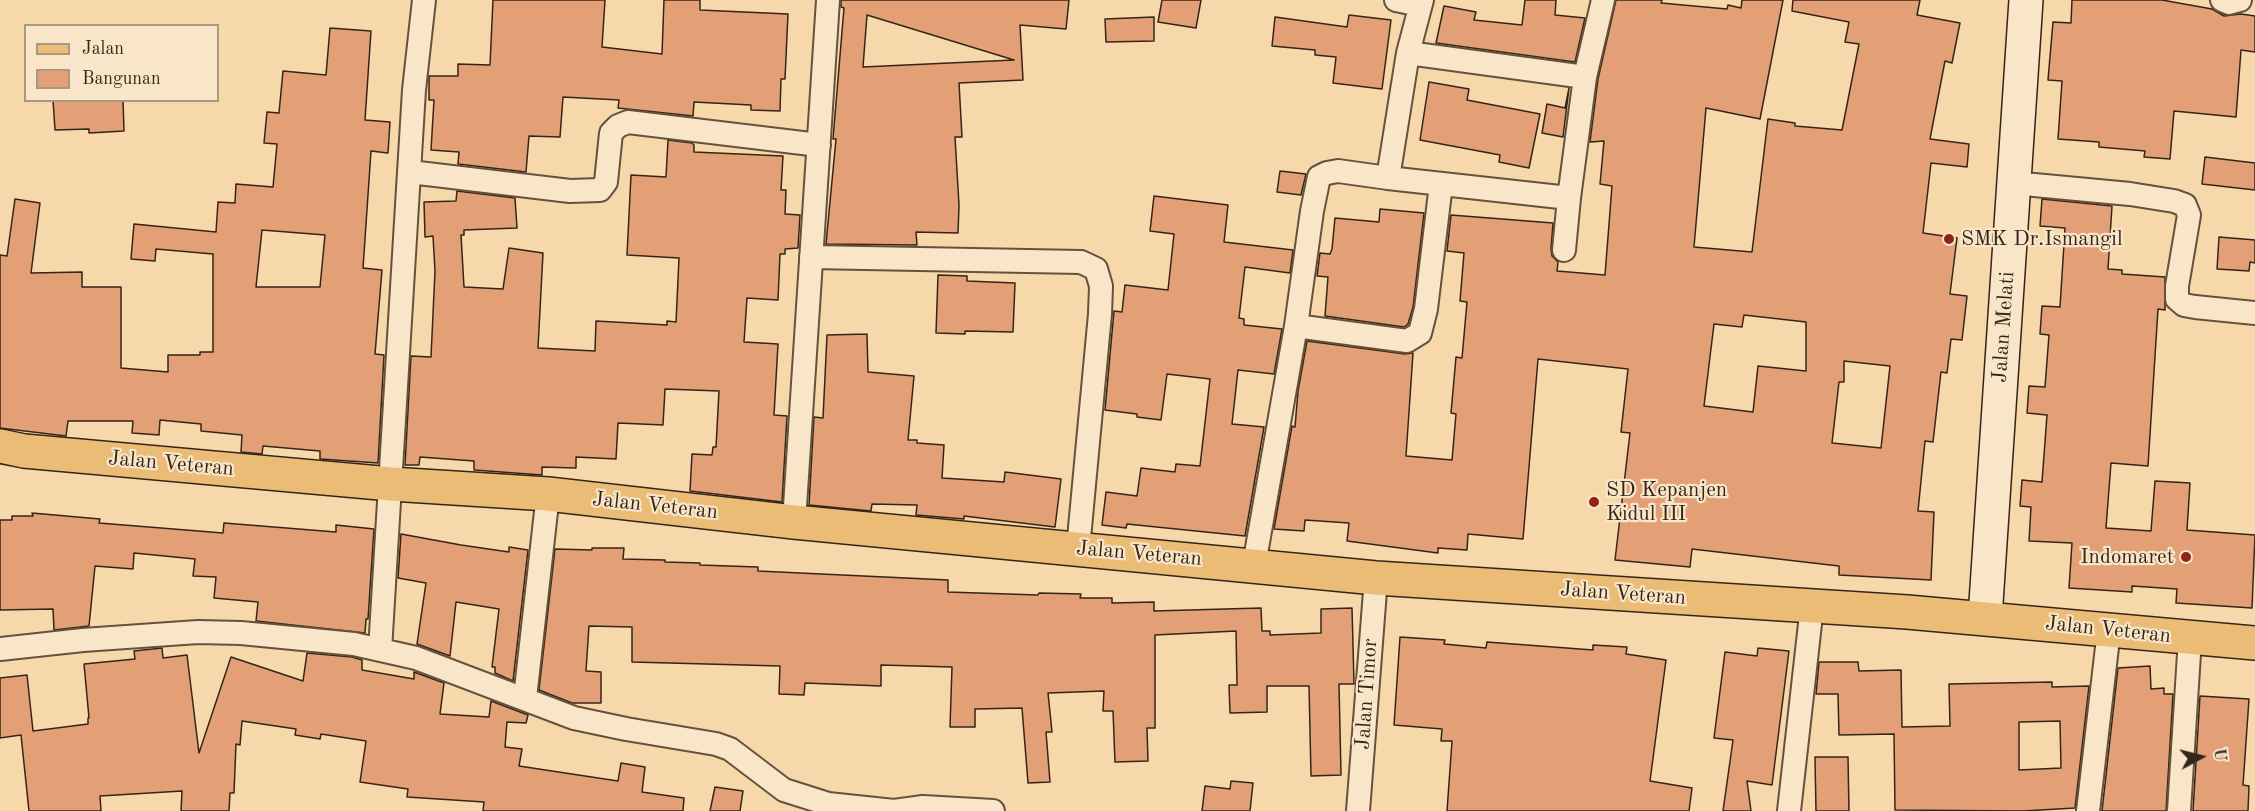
<!DOCTYPE html>
<html>
<head>
<meta charset="utf-8">
<style>
  body { margin:0 }
  #map { position:relative; width:2255px; height:811px; overflow:hidden; background:#f6d8aa; font-family:"Old Standard TT",serif }
  canvas { display:block }
  .legend { position:absolute; left:24px; top:24px; width:195px; height:78px; box-sizing:border-box; background:#f9e6c8; border:2px solid #aa9982; margin:0; padding:8px 10px; list-style:none; font-size:18px; color:#342519 }
  .legend li { display:flex; align-items:center; gap:12px; height:30px }
  .legend b { width:30px; border:2px solid #aa9982 }
  .north { position:absolute; left:2171px; top:727px; width:60px; height:60px; -webkit-text-stroke:4px #f9e6c8; paint-order:stroke; rotate:83deg; font-size:16px; font-weight:700; line-height:24px; text-align:center; color:#342519 }
  .north::after { content:''; display:block; margin:auto; width:21px; height:27px; background:#342519; clip-path:polygon(50% 0,100% 100%,50% 72%,0 100%) }
</style>
</head>
<body>
<div id="map">
<canvas width="2255" height="811"></canvas>
<ul class="legend">
<li><b style="height:8px;background:#ebbc75"></b>Jalan</li>
<li><b style="height:16px;background:#e3a076"></b>Bangunan</li>
</ul>
<div class="north">U</div>
</div>
<script>
const c = document.querySelector('canvas').getContext('2d');
c.lineJoin = 'round';
function paint(path, color) { c.fillStyle = color; c.fill(path, 'evenodd'); }
const toPath = rows => new Path2D(rows.map(r => 'M' + r).join(''));
function strokePath(path, color, width, dash) { c.strokeStyle = color; c.lineWidth = width; c.lineCap = dash ? 'butt' : 'round'; c.setLineDash(dash || []); c.stroke(path); }
function write(font, color, halo, rows, align = 'center') {
  c.font = font + ' "Old Standard TT",serif'; c.lineWidth = 4.5; c.setLineDash([]); c.textBaseline = 'middle'; c.strokeStyle = halo; c.fillStyle = color; for (const [text, x, y, turn = 0] of rows) {
    c.save(); c.translate(x, y); c.rotate((+turn || 0) * Math.PI / 180); c.textAlign = isNaN(turn) ? turn : align; if (halo) c.strokeText(text, 0, 0); c.fillText(text, 0, 0); c.restore();
  }
}
const building = toPath([
  [493,0,605,0,602,47,662,54,664,0,700,0,700,10,788,14,785,79,781,79,780,111,751,110,751,105,694,102,693,116,618,108,619,100,563,97,560,137,529,136,526,172,458,164,459,152,431,150,434,100,429,100,429,76,458,76,458,64,490,65,493,0],
  [841,0,1069,0,1066,29,1020,25,1023,80,959,83,962,137,955,137,959,205,958,233,916,232,917,245,826,244,836,139,833,139,844,8,841,7,841,0],
  [867,15,1014,60,863,67,867,15],
  [1162,0,1201,0,1196,28,1158,22,1162,0],
  [1525,0,1556,0,1555,15,1585,18,1575,62,1436,43,1444,6,1476,12,1474,20,1522,25,1525,0],
  [1616,0,1662,0,1661,3,1727,9,1728,5,1741,8,1742,0,1783,0,1760,119,1706,108,1694,247,1752,252,1768,119,1795,123,1795,126,1842,130,1859,44,1845,42,1849,22,1792,11,1793,0,1920,0,1917,15,1960,23,1952,63,1945,61,1930,139,1969,144,1967,167,1931,163,1923,233,1957,238,1950,294,1967,296,1962,340,1951,339,1947,373,1941,372,1933,442,1925,441,1918,511,1934,512,1931,580,1839,575,1839,566,1692,549,1690,567,1615,560,1630,433,1621,432,1628,369,1538,359,1523,539,1468,534,1467,550,1438,548,1438,553,1347,541,1349,523,1305,520,1304,531,1274,529,1292,426,1295,427,1298,391,1307,341,1405,354,1413,353,1406,456,1452,460,1456,414,1451,413,1456,357,1462,358,1467,302,1460,301,1464,253,1447,251,1451,215,1553,223,1551,249,1552,256,1558,262,1557,271,1605,275,1612,186,1600,184,1604,141,1590,142,1598,79,1616,0],
  [1744,315,1806,322,1806,371,1758,366,1753,412,1704,406,1714,324,1742,327,1744,315],
  [1844,361,1890,366,1881,448,1832,443,1839,382,1844,382,1844,361],
  [2072,0,2162,0,2212,9,2224,16,2241,14,2255,16,2255,52,2241,50,2236,117,2174,111,2170,159,2144,157,2145,151,2099,147,2099,142,2058,139,2062,81,2048,80,2053,22,2071,23,2072,0],
  [1349,15,1391,20,1382,89,1333,83,1336,57,1315,55,1315,50,1272,46,1275,17,1347,27,1349,15],
  [1154,17,1154,41,1106,42,1105,19,1154,17],
  [330,28,371,31,365,120,390,122,388,153,371,151,363,268,382,270,375,354,384,355,378,463,320,459,320,451,263,446,262,454,241,452,242,435,201,431,201,424,160,420,159,435,132,433,133,421,68,421,66,436,0,428,0,255,7,256,15,199,40,203,31,273,82,272,82,287,121,287,121,368,168,372,168,355,200,355,200,352,213,352,213,254,156,249,155,261,131,259,134,224,216,232,218,202,235,203,236,184,273,187,277,144,264,143,267,112,279,113,283,71,326,75,330,28],
  [262,230,325,235,320,287,256,287,262,230],
  [1429,82,1469,89,1467,100,1540,114,1529,168,1499,162,1500,155,1420,140,1429,82],
  [1569,88,1563,137,1542,133,1547,104,1565,108,1569,88],
  [53,100,123,100,124,131,89,133,89,129,55,130,53,100],
  [668,140,692,143,694,145,694,152,783,156,781,190,786,190,785,214,800,215,798,248,785,249,785,254,780,254,778,300,747,298,744,342,778,344,774,415,787,416,782,502,690,491,692,454,712,455,713,447,716,447,719,391,665,389,663,425,618,423,616,459,576,457,576,468,542,467,542,475,474,470,474,461,420,457,419,465,405,465,411,356,431,357,435,271,433,236,425,237,424,202,456,201,457,191,515,198,517,228,464,230,464,235,461,235,464,287,503,289,509,248,543,253,538,348,595,351,596,321,667,325,667,321,676,322,679,258,627,255,631,175,666,177,668,140],
  [2205,157,2255,163,2255,190,2202,184,2205,157],
  [1280,171,1306,174,1301,195,1277,192,1280,171],
  [1154,196,1228,205,1224,242,1293,250,1290,273,1245,267,1239,318,1244,319,1244,325,1282,329,1274,374,1238,370,1232,424,1264,427,1245,536,1127,524,1126,528,1102,525,1106,492,1137,496,1141,468,1175,472,1176,464,1200,466,1210,379,1167,374,1161,420,1137,417,1137,414,1105,410,1114,311,1122,312,1125,285,1168,290,1174,234,1150,231,1154,196],
  [2042,199,2112,206,2108,269,2122,270,2122,274,2165,277,2165,310,2158,309,2148,466,2111,463,2106,528,2151,531,2155,481,2190,483,2187,530,2255,535,2252,608,2176,603,2177,589,2132,586,2132,592,2069,588,2072,543,2029,541,2031,507,2020,506,2022,480,2042,482,2047,415,2027,413,2029,386,2045,387,2049,335,2040,334,2042,306,2060,307,2065,228,2040,226,2042,199],
  [1380,209,1424,213,1413,307,1408,324,1404,327,1325,316,1328,277,1317,276,1320,253,1330,254,1332,249,1335,218,1379,222,1380,209],
  [2219,237,2255,240,2255,263,2250,262,2249,271,2217,269,2219,237],
  [938,275,967,276,967,281,1015,283,1013,332,965,331,965,334,936,333,938,275],
  [867,334,868,372,914,376,908,440,917,440,917,443,944,445,942,478,1004,482,1005,472,1061,479,1055,527,964,516,964,519,916,515,917,505,872,504,871,511,809,505,814,417,823,418,827,335,867,334],
  [32,513,100,519,99,523,223,533,224,523,336,532,336,525,374,529,368,619,366,619,365,633,256,621,258,602,214,598,216,577,193,576,195,559,134,553,133,569,95,566,89,626,54,630,53,609,0,610,0,520,12,520,12,516,33,516,32,513],
  [401,534,461,545,509,552,509,547,528,550,513,681,495,673,495,667,492,667,499,609,456,602,450,656,417,644,426,583,398,578,401,534],
  [592,548,624,548,623,559,665,560,665,562,700,563,700,565,758,567,758,571,948,580,948,592,1038,595,1039,593,1081,594,1080,598,1112,598,1112,603,1154,602,1154,611,1261,608,1262,631,1270,631,1270,635,1321,633,1321,609,1352,608,1354,684,1339,684,1341,775,1311,776,1309,686,1267,686,1267,712,1230,713,1229,685,1237,685,1236,631,1155,635,1155,728,1147,728,1148,761,1115,762,1113,711,1103,711,1104,691,1048,693,1052,732,1046,732,1050,782,1028,783,1022,708,975,709,975,727,950,727,952,667,881,665,881,686,805,683,804,695,779,694,780,666,632,662,632,627,589,626,586,671,601,672,601,703,572,703,539,690,555,549,592,550,592,548],
  [1400,637,1445,640,1444,644,1486,648,1487,642,1593,650,1593,645,1627,647,1626,654,1666,660,1650,781,1692,788,1689,811,1447,811,1452,741,1441,741,1442,729,1394,725,1400,637],
  [162,648,163,658,187,655,199,753,231,657,303,681,307,653,352,657,362,660,362,670,414,679,414,672,444,683,440,714,489,717,491,701,528,715,526,723,507,722,505,747,522,749,519,766,618,781,621,763,645,767,642,792,684,798,683,811,483,811,484,802,407,797,408,789,360,782,366,741,321,734,320,739,295,735,296,729,242,721,240,745,236,744,234,793,230,793,229,811,181,811,182,791,100,796,101,811,29,811,21,735,0,738,0,678,27,675,33,731,88,724,88,718,89,718,84,664,135,659,134,651,162,648],
  [1758,648,1789,651,1772,785,1747,781,1751,811,1723,811,1733,740,1714,738,1725,652,1757,656,1758,648],
  [1819,662,1858,662,1859,671,1901,670,1902,727,1950,726,1949,684,2052,682,2052,687,2089,686,2075,808,2023,811,1895,810,1894,734,1839,735,1838,694,1816,694,1819,662],
  [2060,721,2061,768,2019,770,2019,722,2060,721],
  [2150,666,2151,689,2164,688,2164,694,2173,694,2166,811,2102,811,2118,668,2150,666],
  [2200,696,2249,699,2243,785,2249,786,2248,811,2193,811,2200,696],
  [1815,757,1848,757,1849,811,1816,811,1815,757],
  [1231,781,1253,783,1250,811,1202,811,1205,786,1230,789,1231,781],
  [715,787,743,791,740,811,710,811,715,787]
]);
const minor = toPath([
  [1396,0,1420,5],
  [2222,0,2229,3,2240,0],
  [1408,53,1585,77],
  [410,172,570,191,600,190,606,182,611,133,618,126,628,122,819,145],
  [1388,178,1569,198],
  [2013,183,2130,194,2174,201,2185,205,2189,215,2177,286,2177,299,2184,305,2195,307,2255,313],
  [1564,250,1569,198,1585,77,1603,0],
  [811,257,1081,262,1096,269,1101,286,1100,314,1078,549],
  [1296,326,1407,341,1420,333,1426,309,1441,184],
  [794,522,828,0],
  [1254,565,1296,326,1312,211,1319,177,1327,173,1338,171,1388,178,1408,53,1422,0],
  [0,649,83,640,198,632,241,633,354,644,416,658,574,718,626,729,716,744,730,749,784,790,828,804,894,811,923,807,993,811],
  [380,650,414,90,424,0],
  [525,698,548,494],
  [1358,811,1376,578],
  [1789,811,1812,606],
  [2088,811,2109,630],
  [2179,811,2190,638]
]);
const secondary = toPath([
  [1985,618,2026,0]
]);
const primary = toPath([
  [0,446,24,451,391,484,548,494,794,522,1376,578,1907,612,2255,643]
]);
const markers = [
  [1949,239,6,"#8f2418"],
  [1594,502,6,"#8f2418"],
  [2186,557,6,"#8f2418"]
];
const poiNames = [
  ["SMK Dr.Ismangil",1961,239],
  ["SD Kepanjen",1606,490],
  ["Kidul III",1606,514],
  ["Indomaret",2174,557,"right"]
];
const streetNames = [
  ["Jalan Melati",2004,327,-86],
  ["Jalan Veteran",171,464,5],
  ["Jalan Veteran",655,506,6],
  ["Jalan Veteran",1139,554,5],
  ["Jalan Veteran",1623,594,4],
  ["Jalan Veteran",2108,630,6],
  ["Jalan Timor",1367,694,-86]
];
paint(building, '#e3a076');
strokePath(building, '#342519', 1.5);
strokePath(minor, '#64523d', 26);
strokePath(secondary, '#342519', 36);
strokePath(primary, '#342519', 36);
strokePath(minor, '#f9e6c8', 22);
strokePath(secondary, '#f9e6c8', 33);
strokePath(primary, '#ebbc75', 33);
for (const [x, y, r, color] of markers) { const dot = new Path2D(); dot.arc(x, y, r, 0, 2 * Math.PI); c.fillStyle = color; c.fill(dot); strokePath(dot, '#f9e6c8', 2); }
write('21px', '#342519', '#f9e6c8', poiNames, 'left');
write('21px', '#342519', '#f9e6c8', streetNames);
</script>
</body>
</html>
